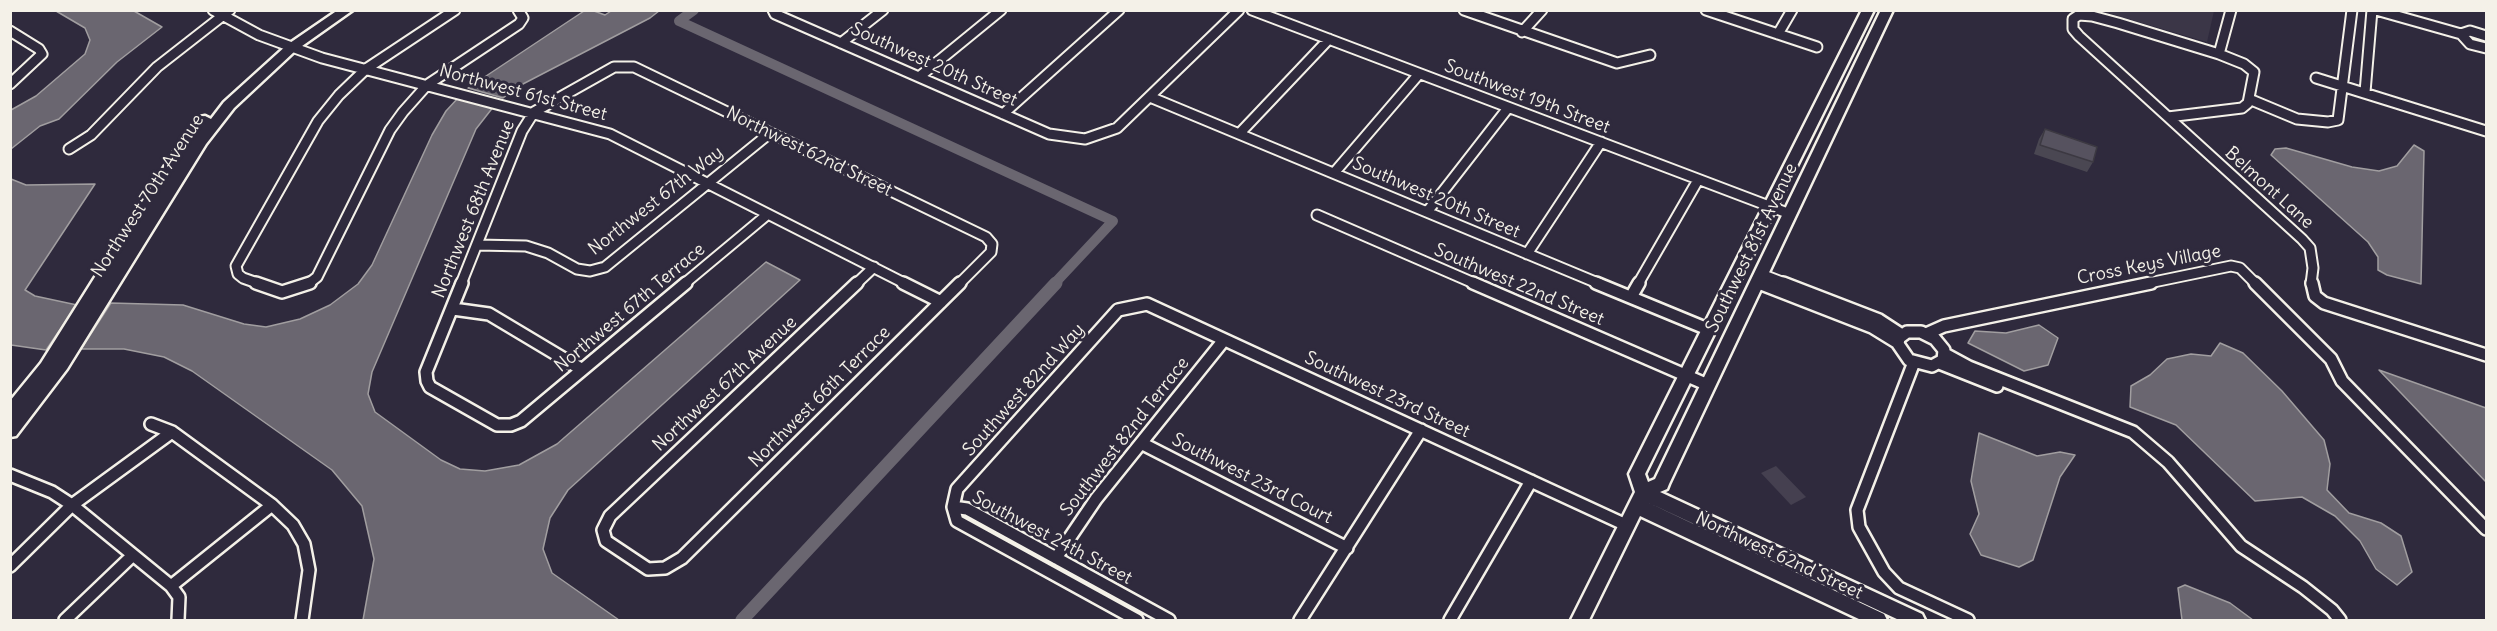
<!DOCTYPE html>
<html>
<head>
<meta charset="utf-8">
<style>
  body { margin:0 }
  #map { position:relative; width:2497px; height:631px; overflow:hidden; background:#2f2a3d; font-family:Delius,sans-serif }
  canvas { display:block }
  .frame { position:absolute; inset:0; border:12px solid #f4f1e8; pointer-events:none }
</style>
</head>
<body>
<div id="map">
<canvas width="2497" height="631"></canvas>
<div class="frame"></div>
</div>
<script>
const c = document.querySelector('canvas').getContext('2d');
c.lineJoin = 'round';
function paint(path, color) { c.fillStyle = color; c.fill(path, 'evenodd'); }
const toPath = rows => new Path2D(rows.map(r => 'M' + r).join(''));
function strokePath(path, color, width, dash) { c.strokeStyle = color; c.lineWidth = width; c.lineCap = dash ? 'butt' : 'round'; c.setLineDash(dash || []); c.stroke(path); }
function write(font, color, halo, rows, align = 'center') {
  c.font = font + ' Delius,sans-serif'; c.lineWidth = 6; c.setLineDash([]); c.textBaseline = 'middle'; c.strokeStyle = halo; c.fillStyle = color; for (const [text, x, y, turn = 0] of rows) {
    c.save(); c.translate(x, y); c.rotate((+turn || 0) * Math.PI / 180); c.textAlign = isNaN(turn) ? turn : align; if (halo) c.strokeText(text, 0, 0); c.fillText(text, 0, 0); c.restore();
  }
}
const built = toPath([
  [2101,11,2214,11,2207,42]
]);
const green = toPath([
  [1776,466,1806,497,1791,505,1761,473]
]);
const water = toPath([
  [56,11,134,11,162,27,117,62,59,119,40,126,11,149,11,110,36,96,85,54,90,40,85,28,56,11],
  [584,11,594,11,605,15,611,11,659,11,650,18,521,85,503,98,468,88,584,11],
  [458,98,494,106,476,129,372,372,368,394,375,412,441,460,460,469,485,471,519,465,557,444,766,262,800,280,568,490,550,518,543,549,552,573,619,620,363,620,374,559,362,506,332,470,192,371,164,357,124,349,81,349,111,303,183,305,244,324,266,327,300,319,330,305,358,284,372,265,432,135,446,111,458,98],
  [2414,145,2424,151,2421,284,2387,275,2378,270,2378,257,2368,242,2271,155,2275,149,2286,148,2352,167,2379,171,2397,166,2414,145],
  [11,179,26,185,95,184,25,290,35,296,77,305,46,350,11,345,11,179],
  [2039,325,2058,338,2048,365,2024,371,1968,343,1975,331,2006,333,2039,325],
  [2220,343,2243,353,2282,391,2324,440,2330,464,2327,490,2349,513,2381,523,2401,536,2412,572,2397,585,2376,569,2360,541,2335,516,2302,497,2255,501,2176,425,2130,407,2131,386,2150,375,2167,359,2191,354,2211,356,2220,343],
  [2379,370,2486,408,2486,482,2379,370],
  [1979,433,2037,456,2060,452,2075,455,2060,477,2033,560,2019,567,1981,555,1970,534,1979,514,1971,481,1979,433],
  [2185,585,2230,603,2253,620,2182,620,2178,588,2185,585]
]);
const canalFar1 = toPath([
  [694,10,679,21,1113,221,1054,284]
]);
const canal = toPath([
  [742,620,1056,283]
]);
const streetFar1 = toPath([
  [213,10,259,35,322,58,610,134,906,284],
  [773,10,775,14,1049,134,1085,139,1117,128,1239,10],
  [1252,10,1790,214],
  [1464,10,1617,63,1650,55],
  [1706,10,1817,47],
  [2376,10,2461,34],
  [10,31,39,49,42,54,10,84],
  [1522,32,1542,10],
  [1778,34,1792,10],
  [2486,36,2470,31,2461,34,2470,44,2486,48],
  [841,43,883,10],
  [2219,54,2231,10],
  [919,77,1001,10],
  [2316,78,2486,131],
  [2365,92,2372,10],
  [1150,97,1600,284],
  [2249,99,2297,119,2328,122,2338,120,2352,10],
  [1003,114,1119,10],
  [2168,117,2242,108,2248,103,2254,72,2244,64,2219,54,2118,23,2092,16,2079,15,2073,19,2073,29,2079,36,2302,239,2310,248,2313,268,2311,284],
  [1239,134,1329,39],
  [69,149,91,135,157,67,230,10],
  [1334,173,1419,74],
  [1427,212,1508,108],
  [1317,215,1476,284],
  [477,245,526,246,548,253,577,269,590,271,605,267,770,133],
  [1527,254,1601,142],
  [1761,274,1787,284],
  [1757,282,1763,284],
  [260,284,243,278,238,274,236,266,318,121,339,95,366,69,455,10],
  [308,284,317,277,390,130,403,112,427,85,519,24,523,18,518,10],
  [461,284,522,131,534,112,614,67,634,67,986,237,992,244,991,252,959,284],
  [684,284,768,214],
  [856,284,874,267],
  [1638,284,1698,180],
  [2144,284,2231,266,2240,268,2256,284]
]);
const street = toPath([
  [256,283,282,292,310,283],
  [462,283,426,372,427,381,430,387,497,425,511,425,521,421,686,283],
  [857,283,610,516,603,530,606,541,648,569,665,568,682,558,960,283],
  [903,283,941,302],
  [1473,283,1708,385],
  [1596,283,1710,330],
  [1759,283,1872,327,1898,343],
  [1783,283,1879,320,1902,335],
  [2255,283,2331,359,2342,381,2486,529],
  [2312,283,2315,296,2324,303,2486,355],
  [1631,297,1639,283],
  [453,309,489,314,581,369],
  [1907,332,1921,332,1935,339,1944,350,1943,360,1932,366,1909,360,1898,344,1899,338,1907,332],
  [1926,334,1944,326,2151,283],
  [1945,354,1969,367,2133,432,2168,462,2241,546,2303,587,2332,610,2340,620],
  [1914,362,1857,510,1859,527,1884,572,1899,588,1968,620],
  [1939,363,1997,386],
  [151,424,172,432,272,505,293,525,304,544,309,570,302,620],
  [1141,443,1347,548],
  [10,475,52,492,72,505,171,586,179,597,178,620],
  [953,507,957,489,1118,310,1147,304,1626,525],
  [953,507,967,509,1169,620],
  [953,507,957,521,1137,620],
  [1056,558,1096,499,1224,340],
  [10,566,72,505,172,432],
  [171,586,272,505],
  [65,620,132,556],
  [1300,620,1421,430],
  [1450,620,1531,481]
]);
const secondary = toPath([
  [338,10,353,10,295,51,234,108,206,144,67,369,16,436,10,437,10,401,41,363,181,140,200,117,205,116,211,119,224,102,287,45,338,10],
  [1862,10,1874,10,1645,474,1648,482,1655,479,1881,10,1893,10,1669,484,1667,489,1660,492,1922,614,1925,620,1899,620,1647,502,1884,614,1887,620,1861,620,1640,516,1589,620,1571,620,1635,492,1629,474,1862,10]
]);
const wall = toPath([
  [2045,129,2093,162,2087,172,2034,154,2039,139]
]);
const building = toPath([
  [2045,129,2097,147,2093,162,2040,145,2045,129]
]);
const streetNames = [
  ["Southwest 20th Street",934,65,24],
  ["Northwest 61st Street",523,93,15],
  ["Southwest 19th Street",1527,97,21],
  ["Northwest 62nd Street",809,152,26],
  ["Belmont Lane",2269,188,42],
  ["Northwest 70th Avenue",148,196,-57],
  ["Southwest 20th Street",1436,198,23],
  ["Northwest 67th Way",656,201,-38],
  ["Northwest 68th Avenue",474,209,-68],
  ["Southwest 81st Avenue",1752,248,-64],
  ["Cross Keys Village",2149,265,-11],
  ["Southwest 22nd Street",1519,285,23],
  ["Northwest 67th Terrace",630,308,-40],
  ["Northwest 67th Avenue",725,384,-43],
  ["Southwest 82nd Way",1024,390,-48],
  ["Southwest 23rd Street",1387,395,25],
  ["Northwest 66th Terrace",820,397,-45],
  ["Southwest 82nd Terrace",1125,437,-52],
  ["Southwest 23rd Court",1252,479,27],
  ["Southwest 24th Street",1052,538,28],
  ["Northwest 62nd Street",1779,556,25]
];
paint(built, '#3b3647');
paint(green, '#454050');
paint(water, '#6a6670');
strokePath(water, '#a19ea0', 1.5);
strokePath(canalFar1, '#6a6670', 10);
strokePath(canal, '#6a6670', 13);
strokePath(streetFar1, '#f4f1e8', 13);
strokePath(street, '#f4f1e8', 16);
strokePath(secondary, '#f4f1e8', 5);
strokePath(streetFar1, '#2f2a3d', 9);
strokePath(street, '#2f2a3d', 11);
paint(secondary, '#2f2a3d');
paint(wall, '#4a4752');
paint(building, '#56525f');
strokePath(building, '#3c3942', 1.5);
write('18px', '#f4f1e8', '#2f2a3d', streetNames);
</script>
</body>
</html>
